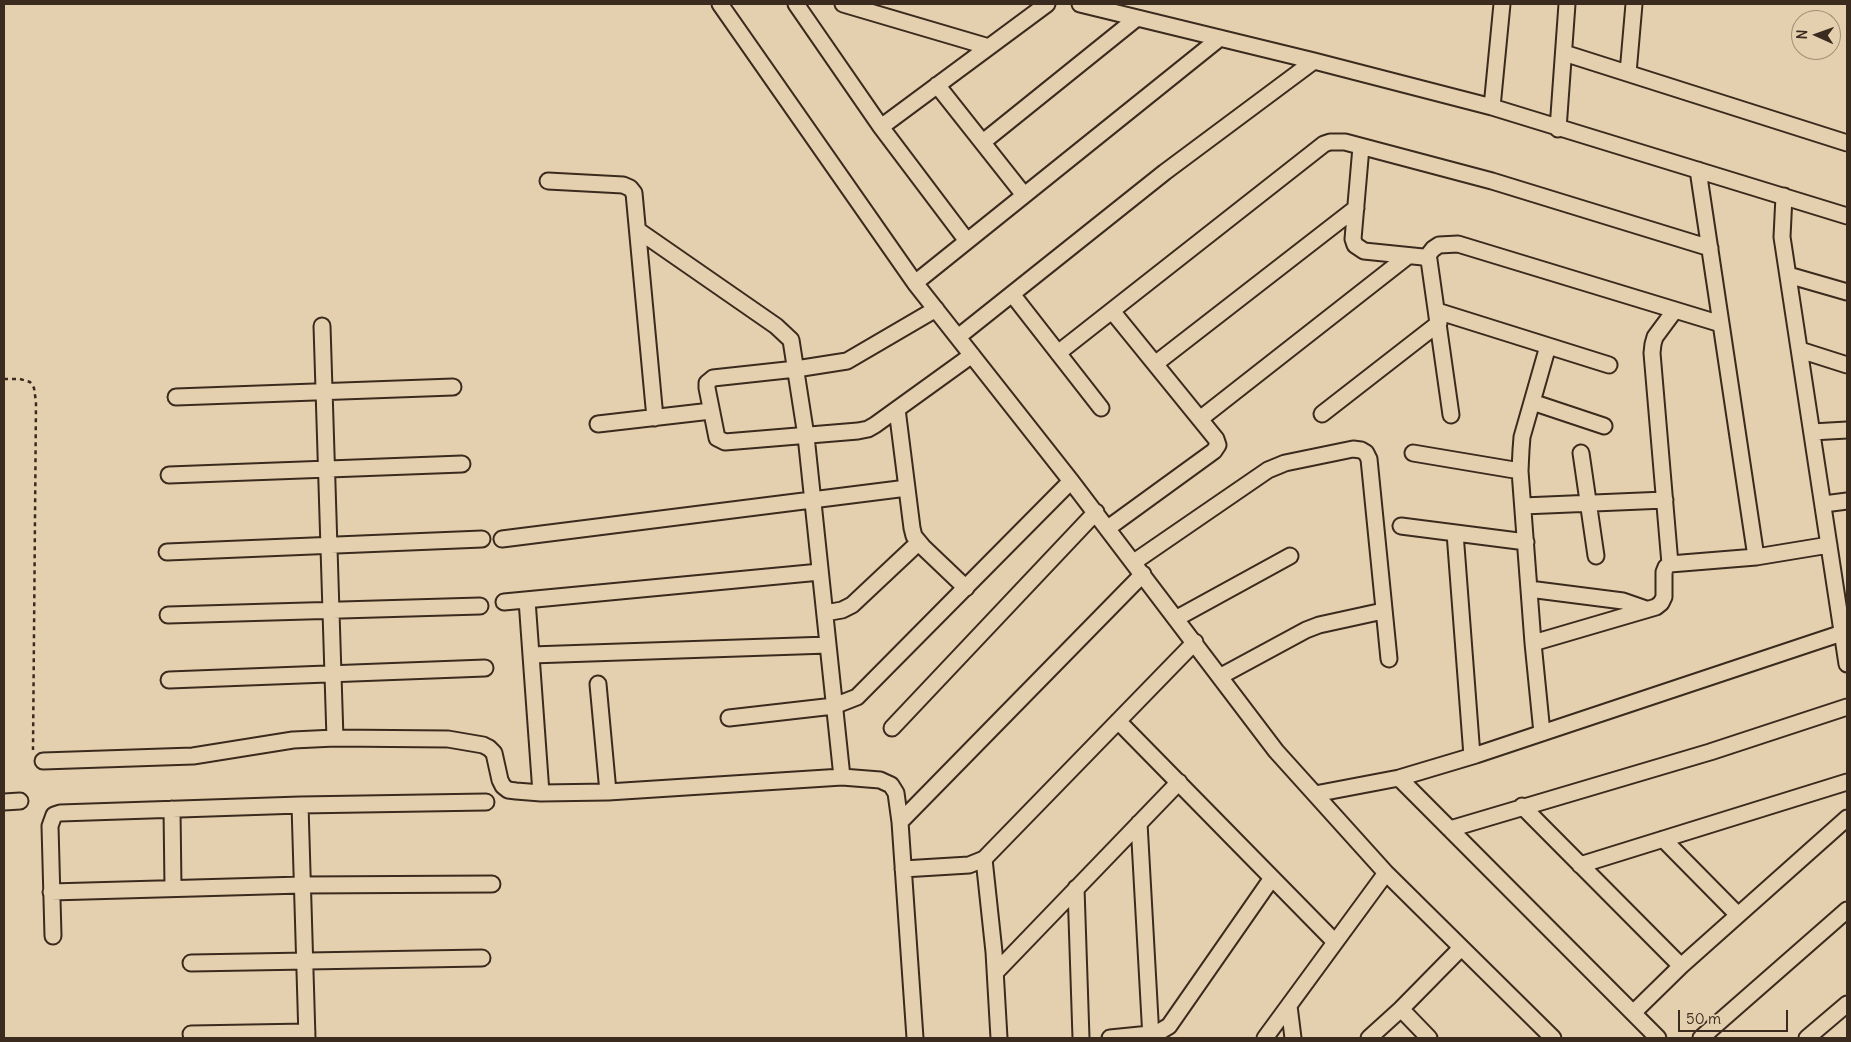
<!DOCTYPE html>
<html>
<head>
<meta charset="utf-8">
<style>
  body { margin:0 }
  #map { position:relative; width:1851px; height:1042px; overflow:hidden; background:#e4d0ae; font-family:Delius,sans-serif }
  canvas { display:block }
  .frame { position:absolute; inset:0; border:5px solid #3b2a1e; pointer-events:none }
  .north { position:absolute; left:1791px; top:10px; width:50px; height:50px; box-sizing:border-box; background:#e4d0ae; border:1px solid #a08e74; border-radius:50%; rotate:272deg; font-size:14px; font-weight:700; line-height:20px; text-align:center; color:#3b2a1e }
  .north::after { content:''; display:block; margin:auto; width:18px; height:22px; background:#3b2a1e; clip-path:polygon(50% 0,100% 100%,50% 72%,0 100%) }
  .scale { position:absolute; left:1678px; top:1010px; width:110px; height:22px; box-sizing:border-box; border:2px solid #3b2a1e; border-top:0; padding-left:6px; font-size:15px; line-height:18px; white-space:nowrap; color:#3b2a1e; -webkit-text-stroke:4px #e4d0ae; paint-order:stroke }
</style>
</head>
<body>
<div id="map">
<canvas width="1851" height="1042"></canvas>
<div class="frame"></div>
<div class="north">N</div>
<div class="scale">50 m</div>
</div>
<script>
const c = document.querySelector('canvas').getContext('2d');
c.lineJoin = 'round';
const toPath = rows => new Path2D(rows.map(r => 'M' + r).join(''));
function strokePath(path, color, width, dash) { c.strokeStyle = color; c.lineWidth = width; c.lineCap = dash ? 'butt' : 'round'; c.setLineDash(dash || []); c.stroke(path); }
const path = toPath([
  [4,379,20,379,30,382,34,388,36,402,33,750]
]);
const minor = toPath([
  [720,4,915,283,1071,481,1276,751,1386,873,1553,1038],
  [796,4,881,127,967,241],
  [843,4,989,47],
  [1080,4,1314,61,1492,107,1847,216],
  [1564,53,1847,143],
  [1628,73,1634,4],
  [937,85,1024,195],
  [1492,107,1502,4],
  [881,127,1047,4],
  [1558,129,1567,4],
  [983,142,1137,18],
  [1361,147,1353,239,1355,245,1364,251,1423,257,1429,260,1451,415],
  [1698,170,1756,557],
  [548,181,623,185,630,188,634,193,655,418],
  [1784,196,1782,237,1847,664],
  [639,231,776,326,791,340,806,436,842,777],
  [1426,258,1433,249,1439,245,1458,244,1721,324],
  [1788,275,1847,292],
  [915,283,1220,38],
  [1012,294,1101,408],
  [936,309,847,361,796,369,713,378,707,383,707,388,717,438,725,442,858,431,868,429,875,425,972,355],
  [1437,311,1609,365],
  [322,326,335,738],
  [958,337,1165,172,1314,61],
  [1800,350,1847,365],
  [1058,353,1324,144,1330,142,1345,142,1492,181,1710,248],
  [1155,364,1356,208],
  [176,397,453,387],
  [1532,402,1604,426],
  [897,409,912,528,914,536,924,548,966,588],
  [1322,414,1439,323],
  [1200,419,1408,256],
  [598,424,711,411],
  [1812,432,1847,430],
  [1413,453,1520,471],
  [1581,453,1596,556],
  [169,475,462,464],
  [1824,504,1847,501],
  [1523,506,1665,500],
  [1401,526,1526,542],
  [1108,528,1214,451,1218,445,1216,439,1112,311],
  [1455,533,1472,756],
  [502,539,907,488],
  [167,552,482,539],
  [1134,562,1268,470,1285,463,1353,449,1361,450,1366,453,1369,459,1389,659],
  [1670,564,1652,353,1653,344,1655,337,1675,310],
  [1529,589,1623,601,1646,609],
  [527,600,541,793],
  [504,602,820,572],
  [825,613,842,610,852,605,918,543],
  [168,615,480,606],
  [1177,618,1290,556],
  [1533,643,1656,607,1661,603,1664,597,1664,572,1666,567,1670,564,1756,557,1829,545],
  [531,655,828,645],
  [1221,676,1306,630,1319,625,1383,611],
  [169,680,485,668],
  [598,684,608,792],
  [729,718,834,706,857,697,1071,481],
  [1118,721,1335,942],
  [892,728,1096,512],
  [1542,733,1533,643,1520,471,1521,450,1522,437,1548,346],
  [43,761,193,756,293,740,335,738,448,739,483,745,489,748,494,753,500,780,503,786,508,790,516,791,541,793,608,792,842,777,880,780,891,785,896,793,900,822,915,1038],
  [1399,778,1658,1038],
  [1315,794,1399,778,1476,755,1842,633],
  [4,802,20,801],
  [300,805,307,1038],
  [1522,806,1681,966],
  [172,809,173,888],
  [900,822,1143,574],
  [1139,823,1151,1038],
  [1450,829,1710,752,1847,707],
  [1663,839,1738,915],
  [984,859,994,952,999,1038],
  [1580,865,1847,782],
  [903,869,969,865,984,859,1195,642],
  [1076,888,1081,1038],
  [51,892,302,885,492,884],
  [53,936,50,826,54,815,60,813,300,805,486,802],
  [191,963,482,958],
  [996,972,1179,782],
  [1289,1006,1293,1038],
  [1401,1009,1429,1038],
  [1633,1013,1681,966,1847,818],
  [191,1034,307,1032],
  [1110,1038,1150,1034,1159,1032,1169,1026,1272,878],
  [1265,1038,1386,873],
  [1369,1038,1401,1009,1461,948],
  [1701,1038,1847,910],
  [1807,1038,1847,1004]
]);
strokePath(minor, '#3b2a1e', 19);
strokePath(path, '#3b2a1e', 2.5, [4, 4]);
strokePath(minor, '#e4d0ae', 15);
</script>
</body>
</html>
